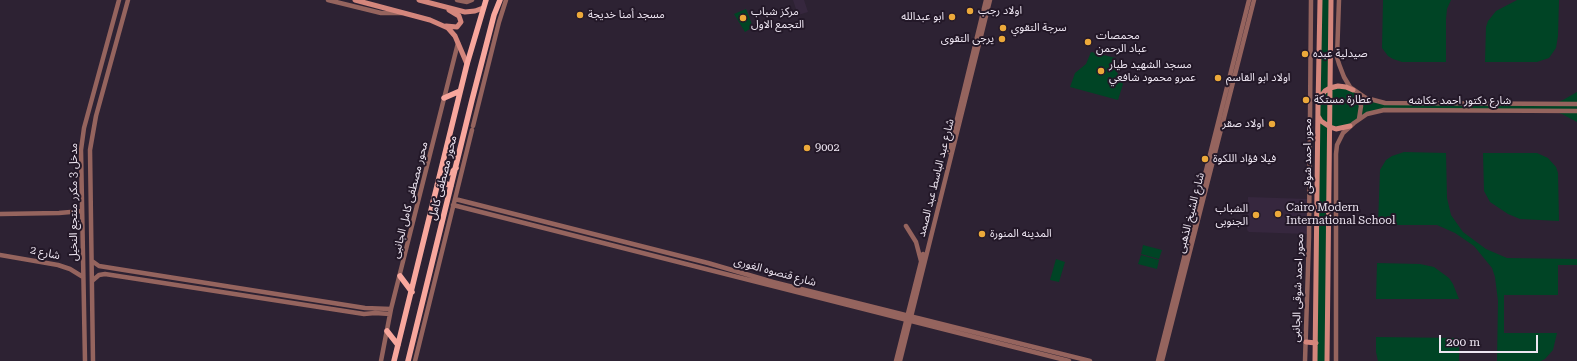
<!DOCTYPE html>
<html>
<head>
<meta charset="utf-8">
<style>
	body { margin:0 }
	#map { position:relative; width:1577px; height:361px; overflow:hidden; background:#2d2233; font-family:"Roboto Serif",serif }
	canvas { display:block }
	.scale { position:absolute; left:1439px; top:335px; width:99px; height:18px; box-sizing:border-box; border:2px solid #eee6f2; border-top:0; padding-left:5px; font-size:12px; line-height:14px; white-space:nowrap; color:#eee6f2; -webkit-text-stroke:3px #231828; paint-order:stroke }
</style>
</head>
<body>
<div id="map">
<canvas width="1577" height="361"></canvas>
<div class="scale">200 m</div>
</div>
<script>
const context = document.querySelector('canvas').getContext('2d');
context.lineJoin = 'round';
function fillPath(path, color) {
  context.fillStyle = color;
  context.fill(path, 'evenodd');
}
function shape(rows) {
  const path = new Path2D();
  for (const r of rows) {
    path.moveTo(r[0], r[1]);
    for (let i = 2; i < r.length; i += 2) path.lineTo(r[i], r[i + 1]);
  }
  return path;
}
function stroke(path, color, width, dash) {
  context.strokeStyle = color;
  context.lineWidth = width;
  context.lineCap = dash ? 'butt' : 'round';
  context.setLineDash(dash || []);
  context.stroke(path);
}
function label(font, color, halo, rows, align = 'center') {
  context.font = font + ' "Roboto Serif","Noto Sans Arabic",serif';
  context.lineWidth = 4;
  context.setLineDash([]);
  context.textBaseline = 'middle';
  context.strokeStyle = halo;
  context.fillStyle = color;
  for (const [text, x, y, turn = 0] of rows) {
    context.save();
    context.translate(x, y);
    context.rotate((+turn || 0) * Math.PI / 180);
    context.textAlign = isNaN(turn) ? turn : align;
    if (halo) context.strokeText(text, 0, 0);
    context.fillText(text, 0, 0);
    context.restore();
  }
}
fillPath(shape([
	[793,0,804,0,808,12,798,15],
	[1248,197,1308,199,1307,234,1249,232,1247,230]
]), '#36273e');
fillPath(shape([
	[1320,0,1331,0,1330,88,1346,87,1375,101,1553,104,1563,100,1577,92,1577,122,1562,114,1553,111,1375,111,1350,126,1330,127,1327,361,1315,361],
	[1383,0,1451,0,1447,9,1446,19,1446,62,1402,62,1393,59,1388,56,1382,48],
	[1517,0,1559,0,1558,36,1556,48,1549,58,1537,62,1485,62,1486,27,1488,21,1496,11],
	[746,9,753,27,745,32,734,14],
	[1091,52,1116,58,1117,72,1123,84,1118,100,1070,87,1075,73,1086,64],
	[1404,152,1446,153,1447,198,1451,215,1463,232,1486,249,1507,258,1577,259,1577,265,1558,265,1558,295,1504,295,1504,333,1557,333,1553,350,1545,359,1541,361,1497,361,1498,301,1495,277,1492,268,1474,246,1455,233,1437,225,1378,225,1380,170,1386,160,1392,156],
	[1483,153,1537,153,1548,158,1556,167,1558,173,1559,221,1520,219,1508,214,1490,202,1484,191],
	[1143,245,1162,250,1159,259,1141,254],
	[1141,255,1159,260,1157,269,1138,264],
	[1056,259,1065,262,1059,282,1050,280],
	[1377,263,1420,264,1434,267,1449,278,1453,284,1459,299,1376,299],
	[1376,337,1459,338,1459,361,1378,361,1376,352]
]), '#004425');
stroke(shape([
	[328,0,381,13,402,13],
	[457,0,467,2,472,0],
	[1339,0,1337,57,1339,64,1344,77,1350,87,1366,98,1385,103,1577,104],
	[1358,94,1361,106,1359,119],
	[473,126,499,22,506,0],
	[949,152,986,0],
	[455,199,708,263,773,282,1090,361],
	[453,205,1069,361],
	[0,214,59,213,82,211],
	[906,226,916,242,921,261],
	[0,255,58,265,70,269,83,277],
	[92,261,99,266,124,270,365,308,391,309],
	[92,281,99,275,105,274,364,314,375,313,390,314],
	[85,361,81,150,84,128,119,0],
	[93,361,90,150,96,116,128,0],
	[381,361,391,309,458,43],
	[415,361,472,130],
	[896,361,923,254],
	[900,361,990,0],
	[1158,361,1249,0],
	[1162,361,1254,0],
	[1305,361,1309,237,1311,0],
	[1336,361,1336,154,1337,145,1343,133,1354,123,1367,114,1384,110,1577,111]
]), '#95645e', 4.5);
stroke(shape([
	[355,0,430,20,448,28,455,36,467,64],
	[419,0,465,12,475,11,483,8],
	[446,26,457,27,461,22,459,16,449,10],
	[1318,100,1325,91,1330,88,1338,86,1346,87,1353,90],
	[1318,116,1321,121,1330,127,1336,129,1350,126],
	[1306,342,1316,343],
	[1315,361,1318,106,1320,0],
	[1327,361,1331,0]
]), '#d4867c', 5);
stroke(shape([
	[444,98,460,91],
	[442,169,444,171,449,173,452,172,456,168],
	[438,185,445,183,451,186],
	[400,276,412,292],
	[387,331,398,345],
	[394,361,467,64,486,0],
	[408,361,472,100,494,15,500,0]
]), '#f8a79d', 5.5);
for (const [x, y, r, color] of [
	[970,11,4,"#eca93a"],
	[580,15,4,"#eca93a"],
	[952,17,4,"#eca93a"],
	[743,18,4,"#eca93a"],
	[1003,28,4,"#eca93a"],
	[1002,39,4,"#eca93a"],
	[1088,42,4,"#eca93a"],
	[1305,54,4,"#eca93a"],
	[1101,71,4,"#eca93a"],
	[1218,78,4,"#eca93a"],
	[1306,100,4,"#eca93a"],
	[1272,124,4,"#eca93a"],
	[807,148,4,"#eca93a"],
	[1205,159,4,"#eca93a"],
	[1278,214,4,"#eca93a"],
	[1256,215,4,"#eca93a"],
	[982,234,4,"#eca93a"]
]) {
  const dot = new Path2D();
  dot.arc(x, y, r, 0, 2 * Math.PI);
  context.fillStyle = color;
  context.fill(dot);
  stroke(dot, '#231828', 1.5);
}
label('11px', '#eee6f2', '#231828', [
	["اولاد رجب",978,11],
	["مركز شباب",751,12],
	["التجمع الاول",751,25],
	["مسجد أمنا خديجة",588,15],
	["ابو عبدالله",944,17,"right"],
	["سرجة التقوي",1011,28],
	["محمصات",1096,36],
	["عباد الرحمن",1096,49],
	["يرجى التقوى",994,39,"right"],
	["صيدلية عبده",1313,54],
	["مسجد الشهيد طيار",1109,65],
	["عمرو محمود شافعي",1109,78],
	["اولاد ابو القاسم",1226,78],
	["عطارة مستكة",1314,100],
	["اولاد صقر",1264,124,"right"],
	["9002",815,148],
	["فيلا فؤاد اللكوة",1213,159],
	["Cairo Modern",1286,208],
	["International School",1286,221],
	["الشباب",1248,209,"right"],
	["الجنوبى",1248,222,"right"],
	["المدينه المنورة",990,234]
], 'left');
label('11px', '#eee6f2', '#231828', [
	["شارع دكتور احمد عكاشه",1460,101],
	["محور احمد شوقى",1308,156,-90],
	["محور مصطفى كامل",443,178,-76],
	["شارع عبد الباسط عبد الصمد",936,178,-76],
	["محور مصطفى كامل الجانبى",410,200,-76],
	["مدخل 3 مكرر منتجع النخيل",74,202,-90],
	["شارع الشيخ الذهبى",1191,213,-76],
	["شارع 2",45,253,12],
	["شارع قنصوه الغورى",775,272,15],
	["محور احمد شوقى الجانبى",1298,288,-88]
]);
</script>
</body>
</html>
